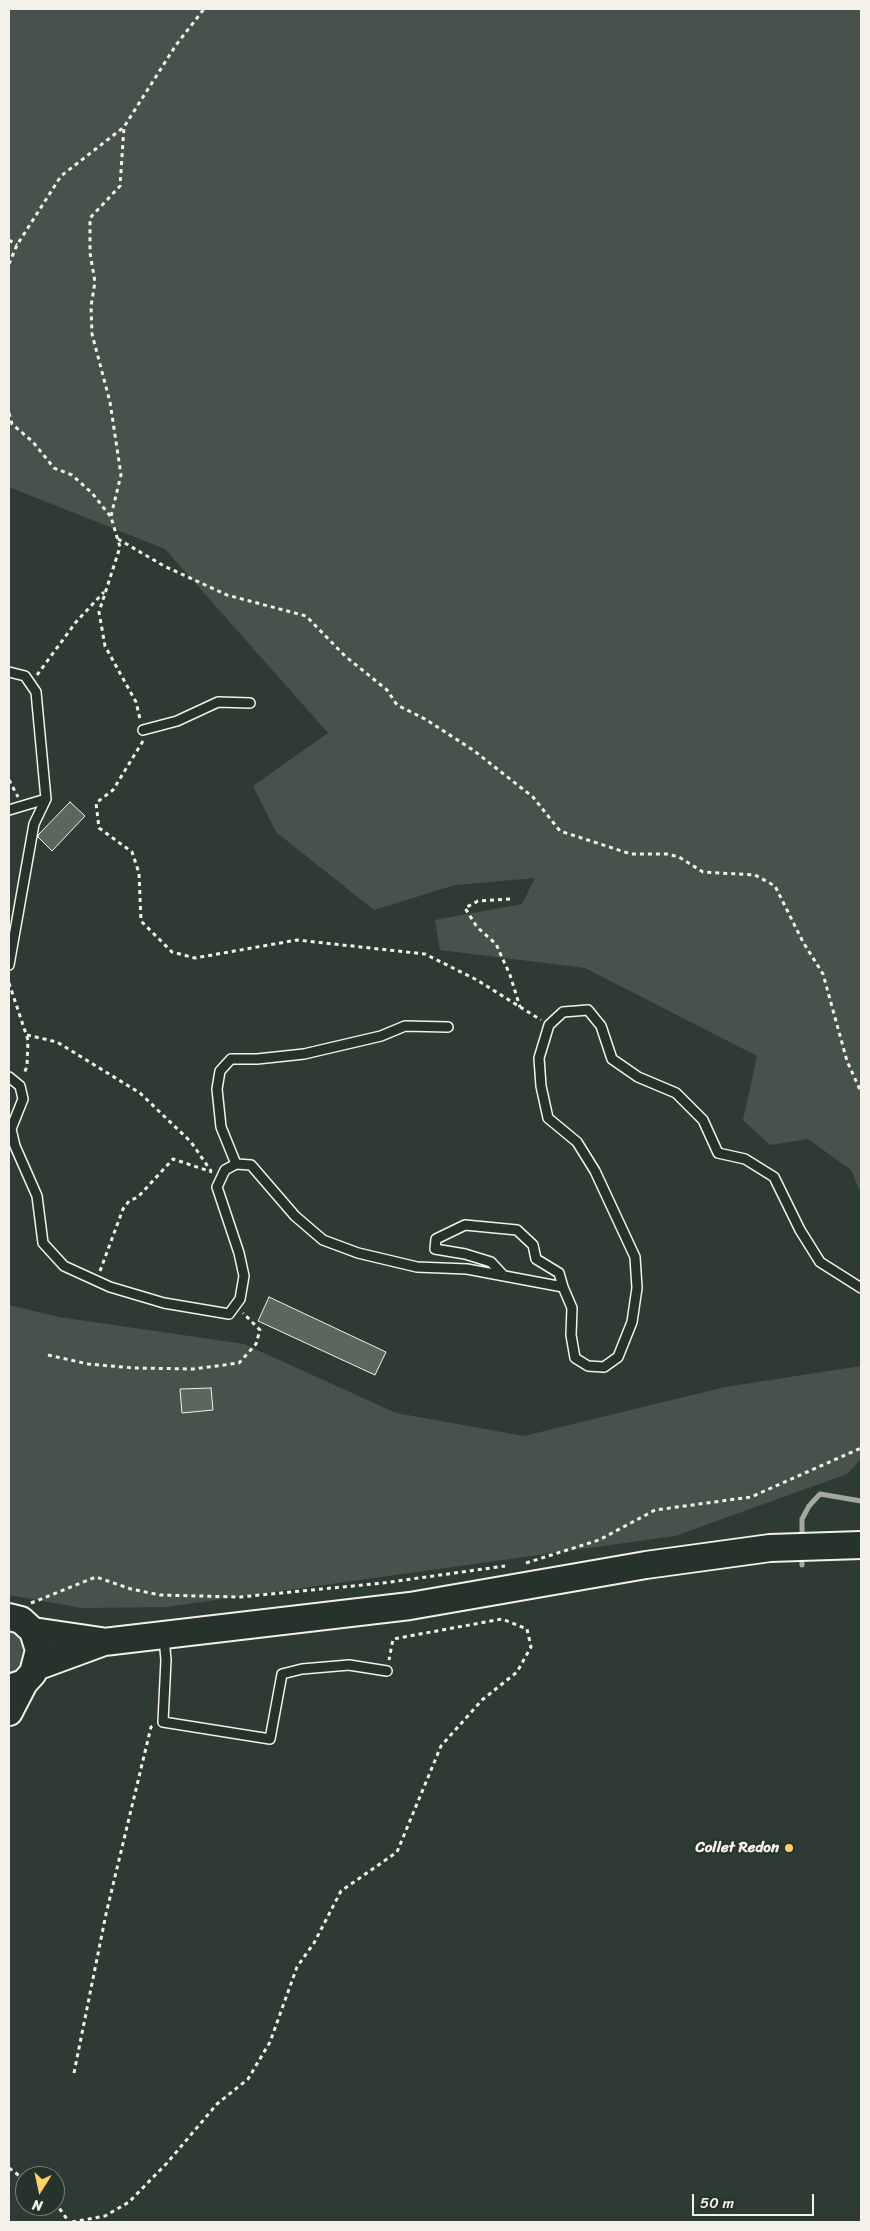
<!DOCTYPE html>
<html>
<head>
<meta charset="utf-8">
<style>
	body { margin:0 }
	#map { position:relative; width:870px; height:2231px; overflow:hidden; background:#2e3b34; font-family:Sriracha,sans-serif }
	canvas { display:block }
	.frame { position:absolute; inset:0; border:10px solid #f4f1e8; pointer-events:none }
	.north { position:absolute; left:15px; top:2166px; width:50px; height:50px; box-sizing:border-box; background:#26332d; border:1px solid #787f78; border-radius:50%; rotate:190deg; font-size:14px; font-weight:700; line-height:20px; text-align:center; color:#f4f1e8 }
	.north::after { content:''; display:block; margin:auto; width:18px; height:22px; background:#ffd166; clip-path:polygon(50% 0,100% 100%,50% 72%,0 100%) }
	.scale { position:absolute; left:692px; top:2194px; width:122px; height:22px; box-sizing:border-box; border:2px solid #f4f1e8; border-top:0; padding-left:6px; font-size:15px; line-height:18px; white-space:nowrap; color:#f4f1e8; -webkit-text-stroke:4px #26332d; paint-order:stroke }
</style>
</head>
<body>
<div id="map">
<canvas width="870" height="2231"></canvas>
<div class="frame"></div>
<div class="north">N</div>
<div class="scale">50 m</div>
</div>
<script>
const context = document.querySelector('canvas').getContext('2d');
context.lineJoin = 'round';
function fillPath(path, color) {
  context.fillStyle = color;
  context.fill(path, 'evenodd');
}
function shape(rows) {
  const path = new Path2D();
  for (const r of rows) {
    path.moveTo(r[0], r[1]);
    for (let i = 2; i < r.length; i += 2) path.lineTo(r[i], r[i + 1]);
  }
  return path;
}
function stroke(path, color, width, dash) {
  context.strokeStyle = color;
  context.lineWidth = width;
  context.lineCap = dash ? 'butt' : 'round';
  context.setLineDash(dash || []);
  context.stroke(path);
}
function label(font, color, halo, rows, align = 'center') {
  context.font = font + ' Sriracha,sans-serif';
  context.lineWidth = 4;
  context.setLineDash([]);
  context.textBaseline = 'middle';
  context.strokeStyle = halo;
  context.fillStyle = color;
  for (const [text, x, y, turn = 0] of rows) {
    context.save();
    context.translate(x, y);
    context.rotate((+turn || 0) * Math.PI / 180);
    context.textAlign = isNaN(turn) ? turn : align;
    if (halo) context.strokeText(text, 0, 0);
    context.fillText(text, 0, 0);
    context.restore();
  }
}
fillPath(shape([
	[9,9,861,9,861,1194,851,1170,808,1139,770,1145,743,1120,757,1056,585,968,440,950,435,920,522,904,535,878,455,885,374,910,276,832,253,786,328,733,165,549,9,487],
	[9,1305,59,1317,244,1344,396,1413,524,1436,725,1387,861,1366,861,1459,847,1474,675,1536,166,1607,82,1608,9,1595],
	[9,1626,25,1637,27,1664,9,1679]
]), '#48524c');
stroke(shape([
	[802,1540,802,1519,809,1506,820,1494,861,1501],
	[802,1565,802,1554]
]), '#a4a8a0', 5);
const building = shape([
	[70,802,85,816,52,851,38,837,39,834,70,802],
	[269,1297,386,1352,375,1375,258,1321,269,1297],
	[211,1388,213,1410,182,1413,180,1389,211,1388]
]);
fillPath(building, '#5c655e');
stroke(building, '#f4f1e8', 1);
const service = shape([
	[9,672,25,676,36,692,46,799,34,824,9,965],
	[143,730,177,721,218,702,250,703],
	[9,810,46,799],
	[9,1077,20,1086,23,1099,11,1129,15,1146,37,1196,43,1243,64,1266,110,1287,164,1303,229,1314,240,1299,244,1276,239,1253,217,1187,225,1170,236,1164,251,1165,295,1216,323,1240,358,1253,417,1267,467,1269,563,1287,572,1308,571,1335,575,1358,588,1366,604,1367,618,1357,632,1322,637,1288,635,1257,595,1171,577,1142,548,1118,541,1086,539,1058,549,1025,563,1012,588,1010,601,1026,612,1059,638,1077,676,1093,703,1120,718,1153,745,1159,774,1177,800,1230,820,1262,861,1288],
	[236,1164,221,1127,217,1089,220,1071,231,1059,257,1059,304,1054,381,1036,405,1026,448,1027],
	[503,1275,491,1262,465,1254,435,1249,436,1239,465,1225,517,1230,533,1245,536,1259,559,1273,563,1287],
	[164,1638,166,1660,163,1722,270,1739,282,1674,302,1669,349,1665,387,1671]
]);
const secondary = shape([
	[9,1617,21,1620,33,1631,39,1650,33,1673,24,1683,9,1688],
	[33,1631,101,1641],
	[36,1667,104,1642,410,1606,646,1565,770,1548,861,1545],
	[9,1712,24,1683]
]);
stroke(service, '#f4f1e8', 12);
stroke(secondary, '#f4f1e8', 30);
stroke(shape([
	[9,240,17,245],
	[9,264,17,245,61,176,124,127,176,45,204,9],
	[9,413,12,424,33,442,54,468,72,475,92,493,111,517,120,547,99,612,105,646,136,702,140,719],
	[111,516,121,475,110,402,92,334,91,306,95,282,90,253,90,218,120,186,124,127],
	[118,539,164,566,227,595,306,616,345,656,387,690,397,705,425,719,473,750,533,797,560,831,631,854,667,854,679,857,703,872,755,875,775,886,803,942,823,974,847,1061,861,1092],
	[37,675,76,622,104,592],
	[143,741,113,790,96,803,99,828,132,852,139,873,141,921,172,952,195,958,297,940,425,954,477,980,541,1020],
	[9,780,18,797],
	[510,899,478,901,465,908,477,927,496,944,510,975,520,1007],
	[9,983,28,1040,27,1066,24,1074],
	[27,1035,57,1042,140,1093,191,1142,211,1171],
	[100,1271,123,1209,129,1201,138,1197,173,1159,212,1172],
	[48,1355,88,1364,134,1368,193,1369,239,1363,256,1344,260,1330,243,1313],
	[526,1563,599,1540,655,1510,751,1497,861,1448],
	[31,1603,96,1577,131,1589,160,1595,240,1597,383,1583,505,1566],
	[74,2073,106,1914,151,1727,153,1726],
	[9,2168,25,2180],
	[55,2202,69,2222],
	[72,2222,105,2216,129,2202,167,2163,217,2104,248,2079,270,2042,297,1967,314,1943,341,1891,397,1852,441,1746,482,1700,517,1672,531,1647,527,1629,502,1619,393,1639,389,1660]
]), '#f4f1e8', 3, [4, 4]);
stroke(service, '#26332d', 9);
stroke(secondary, '#26332d', 26);
for (const [x, y, r, color] of [
	[789,1848,5,"#ffd166"]
]) {
  const dot = new Path2D();
  dot.arc(x, y, r, 0, 2 * Math.PI);
  context.fillStyle = color;
  context.fill(dot);
  stroke(dot, '#26332d', 2);
}
label('bold 15px', '#f4f1e8', '#26332d', [
	["Collet Redon",779,1848]
], 'right');
</script>
</body>
</html>
